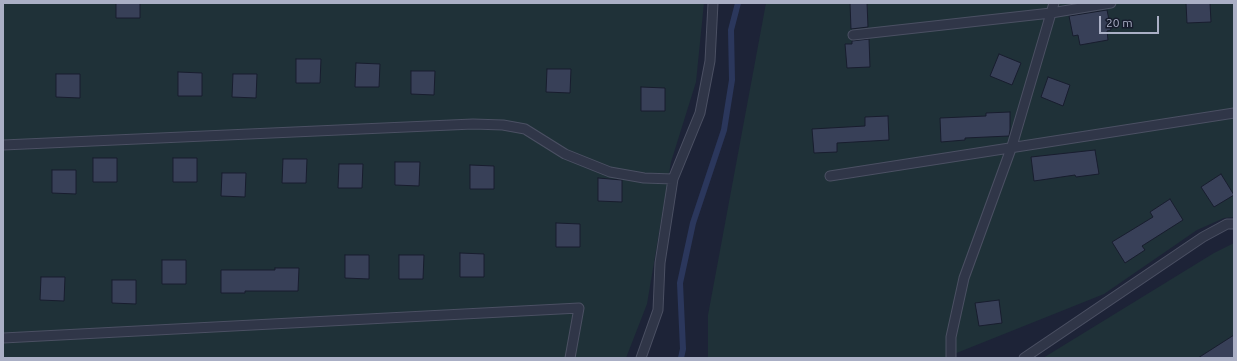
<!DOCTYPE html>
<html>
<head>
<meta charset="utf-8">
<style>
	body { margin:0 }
	#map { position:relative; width:1237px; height:361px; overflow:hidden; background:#1d2337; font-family:Ubuntu,sans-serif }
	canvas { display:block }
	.frame { position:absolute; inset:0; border:4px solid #aaafc5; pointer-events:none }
	.scale { position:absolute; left:1099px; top:16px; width:60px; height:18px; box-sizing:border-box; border:2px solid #aaafc5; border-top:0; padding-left:5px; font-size:12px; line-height:14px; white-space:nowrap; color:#aaafc5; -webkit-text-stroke:3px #161b2c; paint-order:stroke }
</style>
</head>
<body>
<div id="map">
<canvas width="1237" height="361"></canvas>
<div class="frame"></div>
<div class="scale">20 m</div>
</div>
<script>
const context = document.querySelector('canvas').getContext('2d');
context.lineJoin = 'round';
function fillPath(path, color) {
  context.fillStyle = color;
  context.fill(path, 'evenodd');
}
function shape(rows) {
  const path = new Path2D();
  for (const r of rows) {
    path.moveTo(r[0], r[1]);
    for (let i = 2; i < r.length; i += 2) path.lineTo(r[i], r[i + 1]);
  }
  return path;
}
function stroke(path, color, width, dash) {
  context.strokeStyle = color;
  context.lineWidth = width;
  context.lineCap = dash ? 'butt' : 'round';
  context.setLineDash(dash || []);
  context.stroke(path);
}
fillPath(shape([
	[3,3,704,3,696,82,671,162,647,304,626,358,3,358],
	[766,3,1234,3,1234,217,1224,218,1197,230,1104,294,944,358,708,358,708,315],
	[1234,243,1234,358,1043,358,1214,253]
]), '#1f3138');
stroke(shape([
	[681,358,683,349,680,283,693,223,724,130,732,80,731,30,738,3]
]), '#2b375c', 6);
const building = shape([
	[116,3,140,3,140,18,116,18,116,3],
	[850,3,867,3,868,27,851,29,850,3],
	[1186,3,1210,3,1211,22,1187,23,1186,3],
	[1107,10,1111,30,1107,31,1108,40,1080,45,1078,35,1073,36,1069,16,1107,10],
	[869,39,870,67,847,68,845,44,852,44,852,41,869,39],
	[999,54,1021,63,1012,85,990,76,999,54],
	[296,59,321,59,320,83,296,83,296,59],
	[356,63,380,64,379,87,355,87,356,63],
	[547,69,571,69,570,93,546,92,547,69],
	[411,71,435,71,434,95,411,94,411,71],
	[178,72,202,73,202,96,178,96,178,72],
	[56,74,80,74,80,98,56,97,56,74],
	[233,74,257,74,256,98,232,97,233,74],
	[1048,77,1070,85,1063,106,1041,97,1048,77],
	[641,87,665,88,665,111,641,111,641,87],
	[1010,112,1010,130,1009,136,965,138,965,140,941,142,940,118,986,116,986,113,1010,112],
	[888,116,889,140,837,143,837,152,814,153,812,129,865,126,865,117,888,116],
	[1095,150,1099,174,1076,177,1075,175,1034,181,1031,157,1095,150],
	[93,158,117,158,117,182,93,182,93,158],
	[173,158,197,158,197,182,173,182,173,158],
	[283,159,307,159,306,183,282,183,283,159],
	[395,162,420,162,419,186,395,185,395,162],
	[339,164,363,164,362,188,338,188,339,164],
	[470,165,494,166,494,189,470,189,470,165],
	[52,170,76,170,76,194,52,193,52,170],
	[222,173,246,173,245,197,221,196,222,173],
	[1221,174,1234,195,1214,207,1201,187,1221,174],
	[598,178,622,180,622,202,598,201,598,178],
	[1170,199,1183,220,1142,246,1145,250,1125,263,1112,242,1153,217,1150,212,1170,199],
	[556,223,580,224,580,247,556,247,556,223],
	[460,253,484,254,484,277,460,277,460,253],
	[345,255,369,255,369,279,345,278,345,255],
	[399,255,424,255,423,279,399,279,399,255],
	[162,260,186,260,186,284,162,284,162,260],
	[275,268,299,268,298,291,245,291,245,293,221,293,221,270,275,270,275,268],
	[41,277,65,277,64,301,40,300,41,277],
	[112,280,136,280,136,304,112,303,112,280],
	[999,300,1002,323,979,326,975,303,999,300],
	[1234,335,1234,358,1198,358,1234,335]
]);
fillPath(building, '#384058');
stroke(building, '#181d2e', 1);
const service = shape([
	[853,35,1051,13,1111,3],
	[3,145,473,124,503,125,525,129,565,154,610,172,644,178,673,179],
	[830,176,1234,113],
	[3,338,579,308,570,358],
	[641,358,658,310,660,263,673,179,700,113,710,61,713,3],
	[951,358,951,337,964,278,1012,146,1054,3],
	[1024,358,1203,237,1227,224,1234,224]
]);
stroke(service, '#4b5063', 11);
stroke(service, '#303648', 9);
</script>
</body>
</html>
